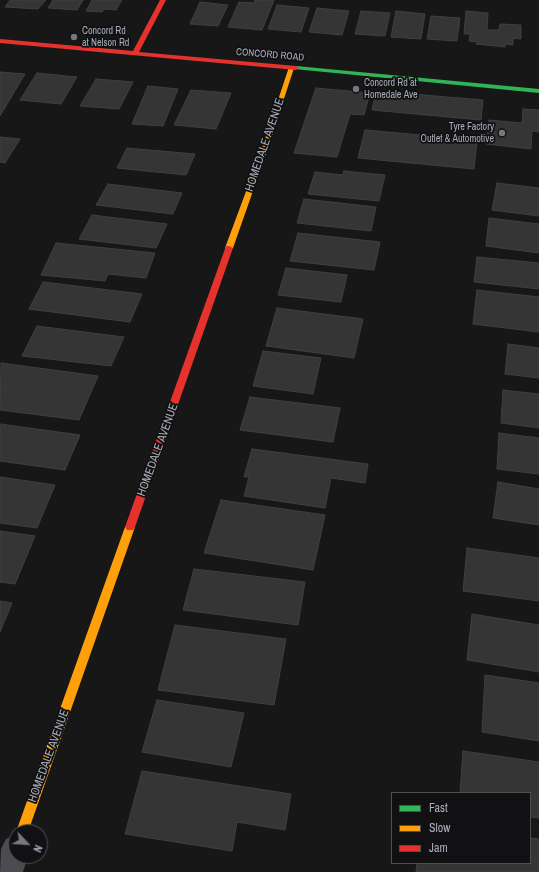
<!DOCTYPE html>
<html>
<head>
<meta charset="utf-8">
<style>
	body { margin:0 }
	#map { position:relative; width:539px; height:872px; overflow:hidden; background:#171717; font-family:"Archivo Narrow",sans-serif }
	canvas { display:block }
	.legend { position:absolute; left:391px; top:792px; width:140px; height:72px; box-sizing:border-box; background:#111113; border:1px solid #4d4f55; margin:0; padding:5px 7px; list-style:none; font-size:12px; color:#a8adb8 }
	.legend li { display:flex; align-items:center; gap:8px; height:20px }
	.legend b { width:20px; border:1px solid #4d4f55 }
	.north { position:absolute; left:8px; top:824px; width:40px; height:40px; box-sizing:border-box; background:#111113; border:1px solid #4d4f55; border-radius:50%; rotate:115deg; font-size:11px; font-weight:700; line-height:16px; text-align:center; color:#a8adb8 }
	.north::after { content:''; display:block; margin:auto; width:14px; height:18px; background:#757880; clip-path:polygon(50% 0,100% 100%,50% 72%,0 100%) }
</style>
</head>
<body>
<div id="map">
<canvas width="539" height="872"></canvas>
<ul class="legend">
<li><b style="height:5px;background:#30b455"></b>Fast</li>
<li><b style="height:5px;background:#ff9f0a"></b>Slow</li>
<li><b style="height:5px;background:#e5322d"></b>Jam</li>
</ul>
<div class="north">N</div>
</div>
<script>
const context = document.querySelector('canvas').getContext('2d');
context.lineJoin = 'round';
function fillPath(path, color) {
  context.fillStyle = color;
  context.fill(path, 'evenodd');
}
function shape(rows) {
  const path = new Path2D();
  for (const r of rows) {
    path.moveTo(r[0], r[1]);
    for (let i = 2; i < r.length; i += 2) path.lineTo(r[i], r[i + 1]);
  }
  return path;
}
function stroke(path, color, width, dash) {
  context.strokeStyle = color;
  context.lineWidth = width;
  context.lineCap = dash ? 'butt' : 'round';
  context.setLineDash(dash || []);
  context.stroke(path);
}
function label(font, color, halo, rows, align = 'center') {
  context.font = font + ' "Archivo Narrow",sans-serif';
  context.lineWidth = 3.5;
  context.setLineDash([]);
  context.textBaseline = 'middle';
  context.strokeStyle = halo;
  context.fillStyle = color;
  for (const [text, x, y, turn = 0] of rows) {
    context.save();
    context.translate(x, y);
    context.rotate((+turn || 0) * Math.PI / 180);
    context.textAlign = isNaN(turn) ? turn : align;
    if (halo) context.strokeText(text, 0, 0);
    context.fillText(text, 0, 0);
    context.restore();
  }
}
const building = shape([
	[10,0,46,0,38,9,5,7,10,0],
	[53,0,83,0,77,10,48,8,53,0],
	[92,0,122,0,116,10,104,9,102,12,86,11,92,0],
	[255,0,274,0,262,30,228,27,239,2,254,3,255,0],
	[200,2,228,5,218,26,190,24,200,2],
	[277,5,309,8,301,32,268,29,277,5],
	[317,8,349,11,342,35,309,32,317,8],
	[361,11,390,13,385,36,355,34,361,11],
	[396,11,425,14,421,39,391,37,396,11],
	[466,11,488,13,487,30,499,30,500,24,521,25,521,39,513,38,513,45,505,44,505,47,476,44,477,42,469,41,470,34,464,34,466,11],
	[431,16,460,18,457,41,427,39,431,16],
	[0,72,25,74,0,116,0,72],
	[37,73,77,77,61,104,20,100,37,73],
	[96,79,133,82,119,109,80,106,96,79],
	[148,86,178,89,163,126,132,124,148,86],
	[316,88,370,93,364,115,350,114,337,157,294,153,316,88],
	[191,90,231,93,216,129,174,125,191,90],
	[376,91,483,100,481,120,372,110,376,91],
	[523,109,539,110,539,132,532,131,531,149,486,144,489,120,522,123,523,109],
	[365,130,477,140,474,169,358,158,365,130],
	[0,137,20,139,5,163,0,162,0,137],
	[127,148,195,154,186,175,117,168,127,148],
	[344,171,385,175,379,201,308,194,315,172,343,175,344,171],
	[497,183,539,188,539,216,492,210,497,183],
	[108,184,182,193,173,214,96,205,108,184],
	[304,199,376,207,371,231,297,223,304,199],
	[92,215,167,224,156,248,79,239,92,215],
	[489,218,539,224,539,253,486,246,489,218],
	[298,233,380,242,374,270,290,261,298,233],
	[56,243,155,253,146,278,108,274,105,281,41,275,56,243],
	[477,257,539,263,539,289,474,282,477,257],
	[286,268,347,275,341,302,278,295,286,268],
	[43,282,142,294,130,322,29,309,43,282],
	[477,290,539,297,539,332,473,324,477,290],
	[277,308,363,319,354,358,266,346,277,308],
	[37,326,124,337,111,366,22,356,37,326],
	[508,344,539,348,539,378,505,374,508,344],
	[263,351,321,358,313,394,253,386,263,351],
	[1,363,98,376,79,420,0,410,1,363],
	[503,390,539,394,539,428,501,423,503,390],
	[250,397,340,408,333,442,240,430,250,397],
	[0,424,80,435,65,470,0,461,0,424],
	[499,433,539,438,539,474,497,469,499,433],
	[252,449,368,464,365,483,331,478,325,508,244,496,249,477,244,477,252,449],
	[0,477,55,485,37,528,0,523,0,477],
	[498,482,539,489,539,525,493,518,498,482],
	[221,500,325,515,313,570,204,553,221,500],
	[0,531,35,536,15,584,0,582,0,531],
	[467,548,539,558,539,601,463,591,467,548],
	[194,569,305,582,298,625,183,610,194,569],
	[0,601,12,603,0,632,0,601],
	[472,614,539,625,539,672,467,660,472,614],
	[175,625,286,639,274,705,158,690,175,625],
	[485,675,539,683,539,741,482,732,485,675],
	[157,700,244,713,231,767,142,752,157,700],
	[463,751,539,762,539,818,530,817,530,793,460,793,463,751],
	[142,771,291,794,285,830,237,822,232,851,125,834,142,771],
	[530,838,539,839,539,872,416,872,417,863,530,863,530,838]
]);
fillPath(building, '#353536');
stroke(building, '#3f4043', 1);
fillPath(shape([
	[16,835,16,856,28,856,23,872,0,872,1,849,6,839,16,835]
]), '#4b4c50');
fillPath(shape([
	[296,66,539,89,539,93,294,69,294,67,296,66]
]), '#30b455');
fillPath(shape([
	[289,67,294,68,267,151,233,248,229,250,226,250,225,248,261,151,289,67],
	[130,523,133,524,135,527,28,832,16,832,125,527,127,524,130,523]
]), '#ff9f0a');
fillPath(shape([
	[160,0,166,0,139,52,296,66,299,68,296,70,0,43,0,39,133,51,160,0],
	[226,246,229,246,233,248,135,527,133,530,127,530,125,527,226,246]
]), '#e5322d');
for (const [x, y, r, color] of [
	[74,37,4,"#757880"],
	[356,89,4,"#757880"],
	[502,133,4,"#757880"]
]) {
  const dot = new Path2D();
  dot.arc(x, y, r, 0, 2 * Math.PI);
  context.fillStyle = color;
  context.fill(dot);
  stroke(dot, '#111113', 1.5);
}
label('10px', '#a8adb8', '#111113', [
	["Concord Rd",82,31],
	["at Nelson Rd",82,43],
	["Concord Rd at",364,83],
	["Homedale Ave",364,95],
	["Tyre Factory",494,127,"right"],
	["Outlet & Automotive",494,139,"right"]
], 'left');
label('10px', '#a8adb8', '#111113', [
	["CONCORD ROAD",270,55,5]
]);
label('12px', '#a8adb8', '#111113', [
	["HOMEDALE AVENUE",265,145,-71],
	["HOMEDALE AVENUE",158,450,-70],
	["HOMEDALE AVENUE",49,756,-70]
]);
</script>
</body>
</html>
